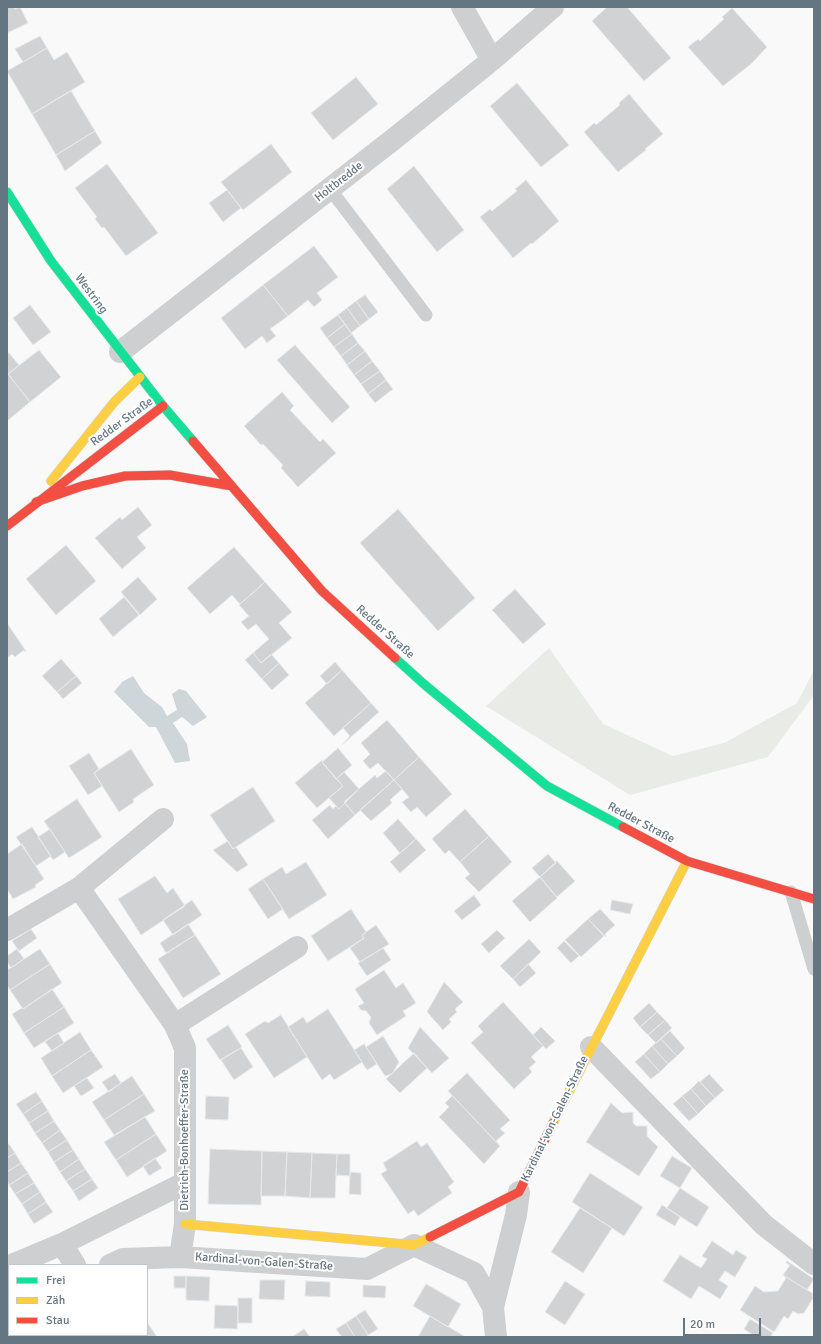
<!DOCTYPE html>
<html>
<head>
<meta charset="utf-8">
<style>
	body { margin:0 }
	#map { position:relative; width:821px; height:1344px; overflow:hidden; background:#f9f9f9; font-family:Signika,sans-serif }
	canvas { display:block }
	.frame { position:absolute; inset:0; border:8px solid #657683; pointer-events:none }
	.legend { position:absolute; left:8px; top:1264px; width:140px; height:72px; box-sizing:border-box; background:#fff; border:1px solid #c1c8cd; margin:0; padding:5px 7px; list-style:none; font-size:12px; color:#657683 }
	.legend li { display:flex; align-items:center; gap:8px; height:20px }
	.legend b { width:20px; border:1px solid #c1c8cd }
	.scale { position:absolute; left:683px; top:1318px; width:78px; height:18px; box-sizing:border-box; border:2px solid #657683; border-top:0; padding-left:5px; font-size:12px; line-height:14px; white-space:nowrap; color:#657683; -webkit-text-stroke:3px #fff; paint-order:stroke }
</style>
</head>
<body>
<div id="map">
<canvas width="821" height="1344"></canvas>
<div class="frame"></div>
<ul class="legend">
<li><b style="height:5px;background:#16e098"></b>Frei</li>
<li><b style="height:5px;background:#ffcf43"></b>Zäh</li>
<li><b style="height:5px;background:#f24e42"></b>Stau</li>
</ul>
<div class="scale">20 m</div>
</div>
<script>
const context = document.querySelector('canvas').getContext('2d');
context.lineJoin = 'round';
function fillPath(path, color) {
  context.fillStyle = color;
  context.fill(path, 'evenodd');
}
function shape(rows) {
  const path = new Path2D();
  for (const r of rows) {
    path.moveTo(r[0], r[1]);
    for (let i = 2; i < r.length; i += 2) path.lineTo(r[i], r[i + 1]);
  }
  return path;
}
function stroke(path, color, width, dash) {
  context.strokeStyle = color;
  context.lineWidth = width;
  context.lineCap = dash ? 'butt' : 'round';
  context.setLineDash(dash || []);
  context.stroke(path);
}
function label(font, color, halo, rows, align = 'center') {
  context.font = font + ' Signika,sans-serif';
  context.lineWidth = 4;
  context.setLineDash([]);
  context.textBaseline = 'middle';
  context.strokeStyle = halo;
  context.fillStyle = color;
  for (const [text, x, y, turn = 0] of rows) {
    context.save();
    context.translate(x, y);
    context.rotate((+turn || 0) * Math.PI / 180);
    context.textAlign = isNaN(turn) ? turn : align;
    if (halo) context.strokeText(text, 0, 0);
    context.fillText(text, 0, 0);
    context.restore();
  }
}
fillPath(shape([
	[549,648,603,724,673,756,724,743,797,703,814,670,814,695,768,757,630,795,486,706]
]), '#e8ebe6');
fillPath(shape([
	[133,676,144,693,162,707,167,716,177,710,172,694,179,689,186,691,207,717,193,726,182,717,173,723,187,744,190,761,175,763,156,727,149,727,114,692,122,682]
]), '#ced6d9');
const building = shape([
	[7,7,14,7,15,9,20,7,28,23,7,33,7,7],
	[607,7,627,7,671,58,644,81,592,21,607,7],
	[732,8,767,47,751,64,723,86,688,47,698,39,700,41,724,19,722,17,732,8],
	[40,36,47,48,23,62,15,49,40,36],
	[47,48,54,60,67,52,85,82,32,114,7,71,47,48],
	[356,77,378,104,333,140,311,113,356,77],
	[517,83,569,145,541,167,490,106,517,83],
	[71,91,95,131,56,155,32,114,71,91],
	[629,94,663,134,645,149,646,150,618,172,584,132,594,123,596,125,620,105,619,103,629,94],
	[95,131,102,143,65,171,56,155,95,131],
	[271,144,292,172,243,210,221,182,271,144],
	[107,164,158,233,126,256,104,227,102,228,95,219,97,217,75,188,107,164],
	[414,166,464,230,437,252,387,189,414,166],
	[526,180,559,221,532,244,531,243,513,258,480,217,490,209,492,211,517,191,515,189,526,180],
	[227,190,241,208,223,222,209,203,227,190],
	[314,246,338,277,317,293,322,300,314,307,308,300,288,316,263,285,314,246],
	[263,285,288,316,270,329,276,336,267,343,262,336,245,349,221,318,263,285],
	[365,295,378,312,369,319,356,301,365,295],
	[356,301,369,319,360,326,347,308,356,301],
	[30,305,51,332,33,345,13,318,30,305],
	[347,308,360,326,351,333,338,315,347,308],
	[338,315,345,324,327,338,320,328,338,315],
	[345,324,352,334,334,347,327,338,345,324],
	[352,334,358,343,341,356,334,347,352,334],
	[358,343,365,351,347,365,341,356,358,343],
	[295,345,350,407,332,423,277,360,295,345],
	[39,350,61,377,30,402,8,374,39,350],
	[365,351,372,361,354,375,347,365,365,351],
	[9,353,19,365,8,374,7,354,9,353],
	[372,361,380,371,361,384,354,375,372,361],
	[380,371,386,380,368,394,361,384,380,371],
	[8,374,30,402,7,421,7,375,8,374],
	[386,380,393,389,375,403,368,394,386,380],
	[282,392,294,406,290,410,320,442,323,439,336,453,298,487,281,468,283,465,263,444,261,445,244,426,282,392],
	[138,507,152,525,137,537,146,548,122,569,95,538,120,517,122,520,138,507],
	[398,509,475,598,438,631,360,543,398,509],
	[66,545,96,581,56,615,26,579,66,545],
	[234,547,265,582,240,604,232,595,210,614,187,588,234,547],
	[138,577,157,599,140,615,121,592,138,577],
	[265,582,292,612,279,623,292,638,261,663,254,654,254,652,269,639,256,624,248,630,241,622,249,616,239,605,265,582],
	[515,589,546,624,523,644,492,610,515,589],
	[124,597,139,615,113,637,99,619,124,597],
	[7,623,26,651,25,652,24,650,15,657,12,654,7,658,7,623],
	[254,652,254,654,261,663,271,654,279,663,262,679,245,660,254,652],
	[61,659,76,676,57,692,42,676,61,659],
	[335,662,342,670,327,684,320,676,335,662],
	[279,663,289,675,272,690,262,679,279,663],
	[342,670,371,703,334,736,305,703,342,670],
	[76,676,82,683,63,699,57,692,76,676],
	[371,703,379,712,342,745,350,736,343,728,371,703],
	[387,720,419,757,394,780,378,763,370,769,363,761,370,754,361,743,387,720],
	[338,748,352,765,336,779,322,762,338,748],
	[131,749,154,785,133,799,134,802,119,812,94,773,131,749],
	[89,753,99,769,94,773,102,786,88,795,69,766,89,753],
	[419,757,452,794,426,817,417,807,411,812,402,802,409,797,394,780,419,757],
	[322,760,322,762,343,786,317,808,295,783,322,760],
	[386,771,394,780,355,815,344,802,375,775,377,778,386,771],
	[344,772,359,789,339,809,329,798,343,786,336,779,344,772],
	[394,780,402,789,390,800,392,803,371,821,360,810,394,780],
	[253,787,275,821,233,849,210,815,253,787],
	[77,799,102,837,69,858,44,821,77,799],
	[345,803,355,815,328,839,312,820,330,805,333,809,336,806,339,809,345,803],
	[465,809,489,836,460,862,449,850,445,854,432,839,465,809],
	[398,819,416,839,400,853,383,833,398,819],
	[32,827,51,856,36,866,16,837,32,827],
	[50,829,65,852,53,860,38,837,50,829],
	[489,836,512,862,479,892,465,878,470,874,460,862,489,836],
	[416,839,426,850,400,873,390,862,416,839],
	[228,841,233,849,236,847,248,865,237,872,213,850,228,841],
	[22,844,44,879,35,885,36,887,13,899,7,889,7,854,22,844],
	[548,854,556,863,540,877,532,868,548,854],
	[557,861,575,881,557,897,540,877,557,861],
	[306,862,327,895,289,919,263,879,282,867,286,874,306,862],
	[155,876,167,893,173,888,185,906,141,935,118,899,155,876],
	[540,877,557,898,530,922,512,901,540,877],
	[263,879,283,909,268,919,248,889,263,879],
	[474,895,481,905,462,920,454,911,474,895],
	[192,900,202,915,173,935,163,920,192,900],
	[612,900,633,904,630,914,610,910,612,900],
	[351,909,366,932,362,935,364,938,328,961,311,936,351,909],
	[600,909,615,925,605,934,606,937,588,919,600,909],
	[588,919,604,936,581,957,565,940,588,919],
	[188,924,195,935,166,953,160,943,188,924],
	[376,925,389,944,360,962,350,948,364,938,362,935,376,925],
	[31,929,37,938,19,951,12,941,31,929],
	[497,930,505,938,489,953,481,944,497,930],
	[195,935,221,974,183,998,158,959,195,935],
	[529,939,541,952,513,979,500,966,529,939],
	[564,941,579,956,571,963,557,948,564,941],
	[383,948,391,960,367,976,358,963,383,948],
	[17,949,24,959,11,968,7,961,7,956,17,949],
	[40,949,50,964,10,990,7,985,7,970,40,949],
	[50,964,62,983,23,1009,10,990,50,964],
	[528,964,536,973,520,987,513,979,528,964],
	[384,970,396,988,403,983,416,1003,403,1011,406,1016,377,1035,369,1023,371,1017,366,1011,361,1010,358,1006,364,1003,355,989,384,970],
	[444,982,463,1002,455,1009,457,1012,449,1019,451,1022,443,1030,427,1012,444,982],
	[52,989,64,1007,24,1033,12,1014,22,1008,23,1009,52,989],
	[503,1002,543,1046,531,1057,536,1062,529,1068,532,1072,514,1089,471,1043,483,1032,478,1026,503,1002],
	[649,1003,657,1012,640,1027,633,1018,649,1003],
	[64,1007,74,1023,34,1048,24,1033,64,1007],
	[328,1009,362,1062,334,1080,330,1074,322,1080,288,1027,303,1017,307,1023,328,1009],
	[657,1012,665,1020,648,1035,640,1027,657,1012],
	[281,1015,307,1057,274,1078,245,1034,265,1021,268,1023,281,1015],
	[665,1020,672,1028,656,1043,648,1035,665,1020],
	[228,1025,242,1047,220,1060,206,1039,228,1025],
	[420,1027,449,1058,432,1073,408,1048,420,1027],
	[541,1027,555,1041,546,1049,533,1035,541,1027],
	[670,1031,685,1048,677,1056,661,1039,670,1031],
	[80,1032,91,1050,52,1076,41,1058,80,1032],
	[58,1033,64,1043,52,1051,45,1042,58,1033],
	[383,1036,399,1062,392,1074,385,1076,366,1047,383,1036],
	[661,1039,677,1056,668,1064,652,1046,661,1039],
	[364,1044,377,1064,367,1070,354,1050,364,1044],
	[652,1046,668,1064,660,1072,644,1054,652,1046],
	[241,1048,253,1067,234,1080,221,1060,241,1048],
	[91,1050,103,1067,63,1093,52,1076,91,1050],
	[414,1053,427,1068,400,1093,386,1079,414,1053],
	[644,1054,660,1072,651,1079,635,1062,644,1054],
	[467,1073,510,1120,500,1129,505,1133,496,1141,500,1146,448,1091,467,1073],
	[115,1074,121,1083,109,1092,102,1082,115,1074],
	[709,1074,724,1090,715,1098,700,1082,709,1074],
	[132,1076,144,1094,104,1120,92,1102,132,1076],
	[87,1078,94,1088,81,1096,74,1086,87,1078],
	[699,1081,715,1098,706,1106,691,1089,699,1081],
	[691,1089,706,1106,698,1114,682,1096,691,1089],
	[448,1091,500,1146,484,1164,439,1117,449,1107,445,1103,452,1096,448,1091],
	[36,1092,42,1101,23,1114,16,1104,36,1092],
	[144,1094,155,1111,114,1135,104,1120,144,1094],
	[206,1096,229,1097,228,1120,205,1119,206,1096],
	[682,1096,698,1114,689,1121,673,1104,682,1096],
	[42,1101,48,1111,29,1123,23,1114,42,1101],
	[611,1103,622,1113,633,1112,633,1123,636,1126,647,1126,647,1136,658,1147,639,1176,586,1142,611,1103],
	[48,1111,54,1121,35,1133,29,1123,48,1111],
	[145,1117,156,1134,116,1160,104,1142,145,1117],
	[54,1121,60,1130,42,1143,35,1133,54,1121],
	[60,1130,67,1140,48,1152,42,1143,60,1130],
	[156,1134,167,1151,127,1177,116,1160,156,1134],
	[67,1140,73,1150,54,1162,48,1152,67,1140],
	[417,1141,421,1147,427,1143,454,1182,448,1187,452,1193,418,1216,414,1210,408,1214,381,1174,387,1170,383,1163,417,1141],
	[9,1144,15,1153,7,1158,7,1145,9,1144],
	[210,1149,262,1151,261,1205,208,1204,210,1149],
	[73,1150,79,1159,60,1172,54,1162,73,1150],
	[262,1151,287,1152,285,1196,261,1196,262,1151],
	[287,1152,312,1153,310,1198,285,1196,287,1152],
	[15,1153,21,1163,7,1172,7,1158,15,1153],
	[312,1153,337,1154,335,1198,310,1198,312,1153],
	[337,1154,350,1154,350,1176,336,1175,337,1154],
	[672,1156,692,1168,680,1188,660,1176,672,1156],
	[155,1158,162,1168,149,1176,143,1166,155,1158],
	[79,1159,85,1169,66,1181,60,1172,79,1159],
	[21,1163,28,1173,9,1185,7,1181,7,1172,21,1163],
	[85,1169,92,1179,73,1191,66,1181,85,1169],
	[350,1172,361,1173,361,1195,349,1194,350,1172],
	[28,1173,34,1183,15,1194,9,1185,28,1173],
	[590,1173,643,1207,624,1236,572,1202,590,1173],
	[92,1179,98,1188,79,1201,73,1191,92,1179],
	[34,1183,40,1192,22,1204,15,1194,34,1183],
	[680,1188,709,1207,697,1227,667,1208,680,1188],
	[40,1192,46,1202,28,1214,22,1204,40,1192],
	[46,1202,53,1212,34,1224,28,1214,46,1202],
	[662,1205,680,1217,675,1226,656,1215,662,1205],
	[580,1208,612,1228,583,1273,551,1252,580,1208],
	[712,1241,733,1255,736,1250,747,1257,735,1277,725,1271,719,1280,728,1286,720,1299,699,1286,691,1299,663,1281,680,1255,701,1268,707,1259,702,1256,712,1241],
	[787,1261,814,1279,807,1290,783,1275,790,1265,786,1263,787,1261],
	[783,1275,812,1293,813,1298,804,1313,798,1314,793,1311,788,1319,784,1316,774,1332,740,1310,755,1286,764,1292,778,1291,786,1278,783,1275],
	[174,1276,186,1276,186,1288,174,1288,174,1276],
	[186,1276,210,1277,209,1301,186,1300,186,1276],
	[260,1280,285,1280,284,1300,259,1299,260,1280],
	[306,1281,330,1282,330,1297,305,1296,306,1281],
	[565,1281,585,1294,565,1325,545,1312,565,1281],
	[426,1284,461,1304,448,1327,413,1306,426,1284],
	[363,1285,386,1286,385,1298,363,1297,363,1285],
	[238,1298,252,1298,252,1323,238,1323,238,1298],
	[215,1305,238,1306,237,1329,214,1328,215,1305],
	[365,1310,378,1329,368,1335,356,1316,365,1310],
	[356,1316,368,1335,366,1337,355,1337,346,1323,356,1316],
	[430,1316,464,1336,463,1337,418,1337,430,1316],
	[750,1319,773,1333,770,1337,756,1337,744,1329,750,1319],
	[147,1322,157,1337,112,1337,115,1335,147,1335,147,1322],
	[346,1323,355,1337,342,1337,336,1329,346,1323],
	[7,1329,9,1335,12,1337,7,1337,7,1329],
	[304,1329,310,1337,292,1337,304,1329],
	[87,1335,115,1335,112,1337,84,1337,87,1335]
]);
fillPath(building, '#d0d2d3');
stroke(building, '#e8e8e8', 1);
const fast = shape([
	[7,192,51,261,163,406,193,441],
	[395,658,425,685,547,786,623,827]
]);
const slow = shape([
	[51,481,115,401,140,377],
	[553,1123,687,861],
	[185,1224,414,1245,430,1237]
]);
const jam = shape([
	[193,441,322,591,395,658],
	[36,502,82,486,125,476,170,475,232,486],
	[7,526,163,406],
	[623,827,687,861,814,899],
	[430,1237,519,1192,553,1123]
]);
stroke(fast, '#d5d6d7', 10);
stroke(slow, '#d5d6d7', 10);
stroke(jam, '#d5d6d7', 10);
stroke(shape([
	[330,189,426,315],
	[791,892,814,969]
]), '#cecfd0', 13);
stroke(shape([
	[462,7,492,60],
	[120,352,395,138,492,60,553,7],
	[79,888,175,1025,185,1048,185,1224,180,1257],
	[7,930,79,888,163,819],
	[175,1025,297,947],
	[591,1047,764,1225,814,1264],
	[62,1244,75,1265],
	[12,1265,62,1244,184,1183],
	[110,1265,123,1259,180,1257,367,1269,414,1245,474,1273,493,1307],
	[70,1335,70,1337],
	[496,1337,493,1307,516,1215,519,1192]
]), '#cecfd0', 22);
stroke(fast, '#16e098', 9);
stroke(slow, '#ffcf43', 9);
stroke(jam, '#f24e42', 9);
label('12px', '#657683', '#fff', [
	["Holtbredde",339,182,-38],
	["Westring",91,294,53],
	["Redder Straße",122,422,-36],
	["Redder Straße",385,632,42],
	["Redder Straße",641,823,28],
	["Kardinal-von-Galen-Straße",555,1119,-64],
	["Dietrich-Bonhoeffer-Straße",185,1140,-90],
	["Kardinal-von-Galen-Straße",264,1262,4]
]);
</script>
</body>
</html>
